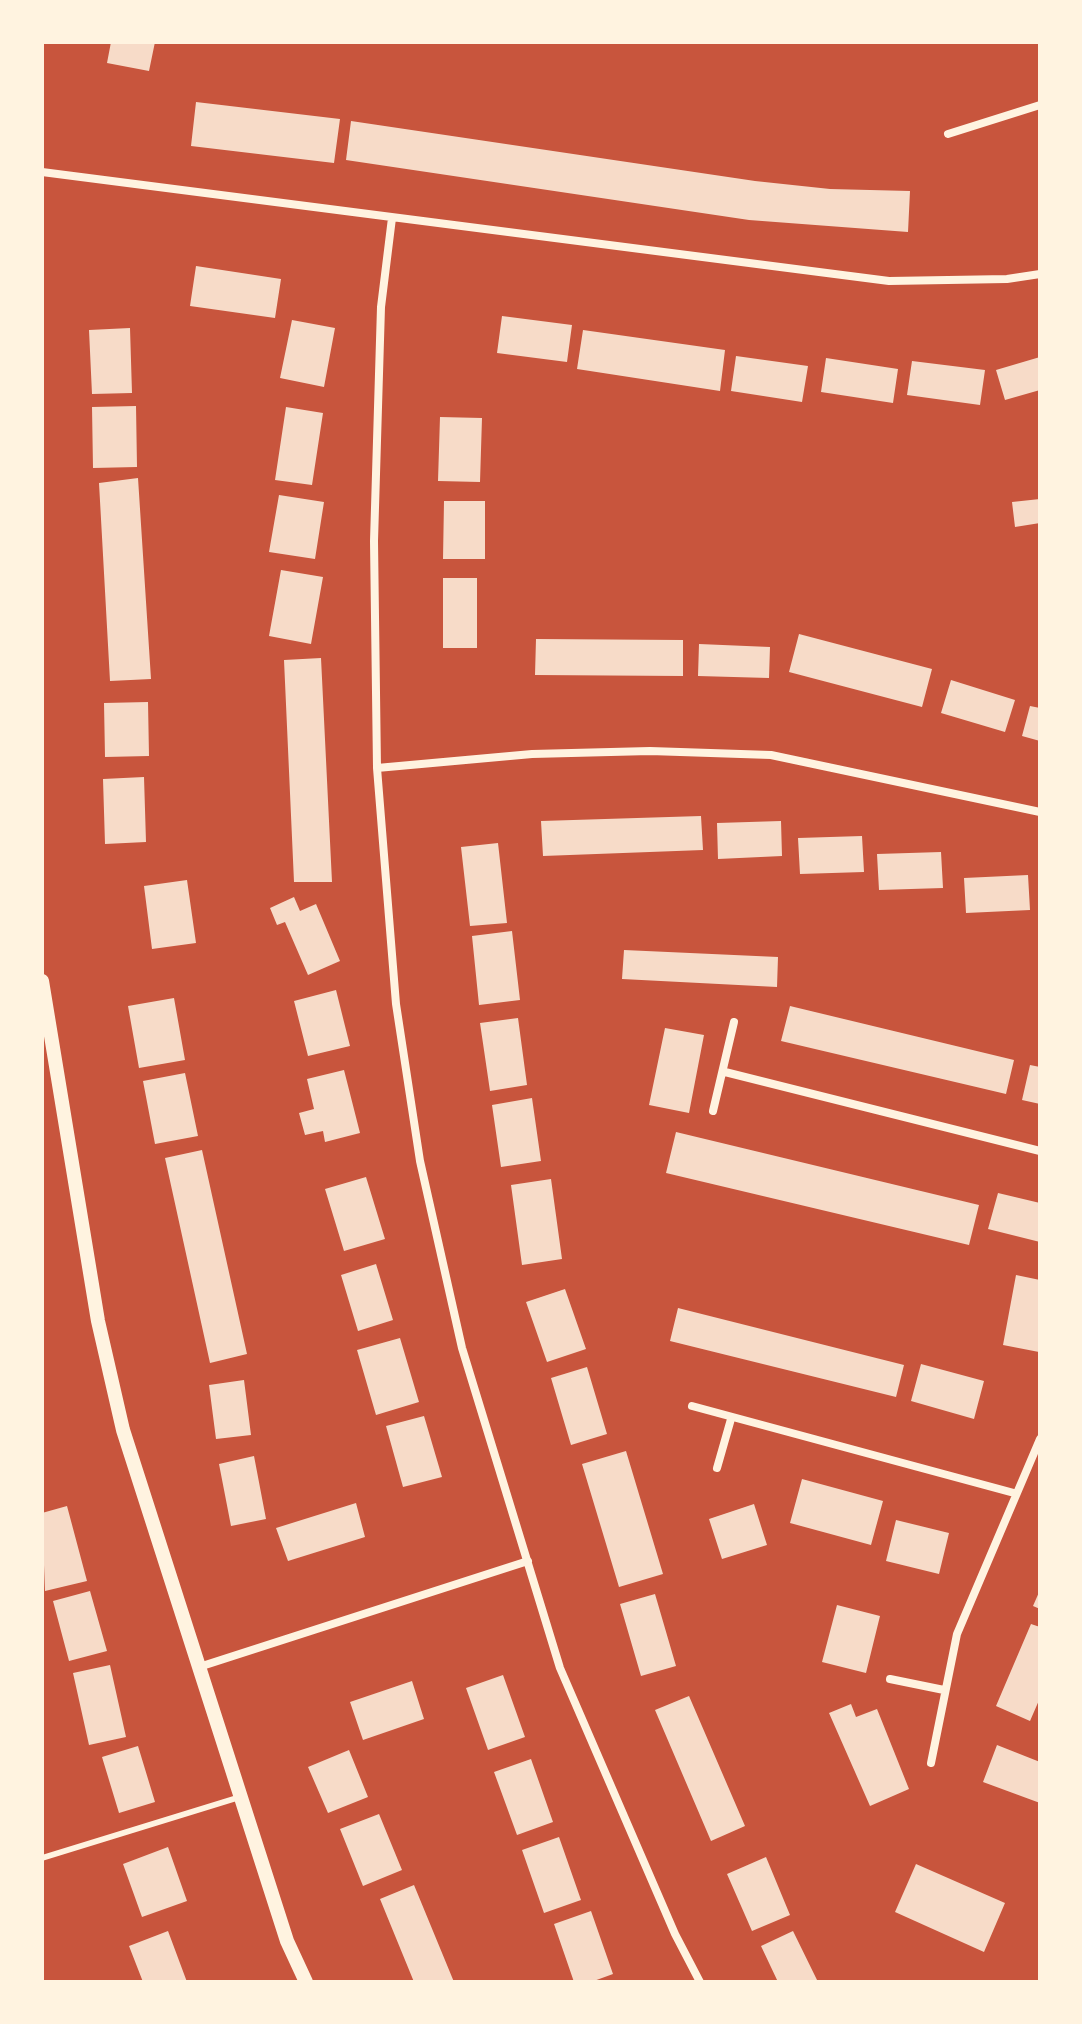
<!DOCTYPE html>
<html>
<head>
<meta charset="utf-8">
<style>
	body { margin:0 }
	#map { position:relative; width:1082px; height:2024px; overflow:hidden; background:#c8553d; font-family:"DM Sans",sans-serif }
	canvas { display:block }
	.frame { position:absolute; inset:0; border:44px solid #fff3e0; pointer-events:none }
</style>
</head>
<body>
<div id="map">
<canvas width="1082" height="2024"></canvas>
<div class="frame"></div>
</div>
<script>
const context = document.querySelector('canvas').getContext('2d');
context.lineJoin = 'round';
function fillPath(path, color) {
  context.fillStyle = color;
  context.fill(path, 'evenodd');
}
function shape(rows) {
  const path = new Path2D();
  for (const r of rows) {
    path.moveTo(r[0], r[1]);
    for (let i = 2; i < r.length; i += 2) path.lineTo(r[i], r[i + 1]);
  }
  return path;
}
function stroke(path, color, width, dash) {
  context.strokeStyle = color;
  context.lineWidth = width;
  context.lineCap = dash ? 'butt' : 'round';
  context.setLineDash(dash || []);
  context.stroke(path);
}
fillPath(shape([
	[111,42,155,42,149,71,107,63],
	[196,102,340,119,334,163,191,146],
	[351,121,755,181,830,189,910,191,908,232,749,220,346,160],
	[196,266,281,279,275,318,190,306],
	[502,316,572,325,567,362,497,353],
	[292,320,335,328,324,387,280,378],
	[130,328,132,393,92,394,89,330],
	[583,330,725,350,720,391,577,369],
	[736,356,808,366,802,402,731,391],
	[1040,357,1040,390,1005,400,996,370],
	[826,358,898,369,893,403,821,392],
	[912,361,985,370,980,405,907,395],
	[136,406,137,467,93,468,92,407],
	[286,407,323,413,312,485,275,480],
	[440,417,482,418,480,482,438,481],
	[138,478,151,679,110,681,99,483],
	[279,495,324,502,315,559,269,552],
	[1040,499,1040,523,1015,527,1012,502],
	[444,501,485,501,485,559,443,559],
	[281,570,323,577,311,644,269,636],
	[443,578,477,578,477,648,443,648],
	[799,634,932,669,922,707,789,672],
	[536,639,683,640,683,676,535,675],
	[699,644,770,647,769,678,698,676],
	[321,658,332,882,294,882,284,660],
	[951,680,1015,700,1005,732,941,713],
	[148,702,149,756,105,757,104,703],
	[1030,706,1040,708,1040,741,1022,736],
	[144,777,146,842,105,844,103,779],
	[701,816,703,850,543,856,541,821],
	[781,821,782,856,718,859,717,823],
	[862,836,864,872,800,874,798,838],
	[498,843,507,923,470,926,461,847],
	[941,852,943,888,879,890,877,854],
	[1028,875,1030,910,966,913,964,878],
	[187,880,196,943,152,949,144,886],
	[294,897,300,911,316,904,340,961,308,975,285,922,277,925,270,908],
	[512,931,520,1000,479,1005,472,936],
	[624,950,778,957,777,987,622,979],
	[336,990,350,1046,308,1056,294,1001],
	[174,998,185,1060,139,1068,128,1006],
	[790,1006,1014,1060,1006,1094,781,1041],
	[518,1018,527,1085,490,1091,480,1023],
	[665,1028,704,1035,689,1113,649,1105],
	[1030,1065,1040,1067,1040,1104,1022,1100],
	[344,1070,360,1133,325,1142,323,1131,305,1135,299,1113,314,1109,307,1079],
	[185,1073,198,1136,155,1144,143,1081],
	[532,1098,541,1161,501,1167,492,1105],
	[676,1132,979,1205,969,1245,666,1173],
	[202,1150,247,1354,210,1363,165,1158],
	[366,1177,385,1239,344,1251,325,1189],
	[551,1179,562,1259,522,1265,511,1185],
	[998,1193,1040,1203,1040,1242,988,1229],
	[376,1264,393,1320,358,1331,341,1275],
	[1016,1275,1040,1280,1039,1352,1003,1345],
	[565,1289,586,1349,547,1362,526,1302],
	[678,1308,904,1365,896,1397,670,1341],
	[400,1338,419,1402,376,1415,357,1350],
	[921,1364,984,1381,974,1419,911,1401],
	[587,1367,607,1434,571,1445,551,1378],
	[244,1380,251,1435,216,1439,209,1385],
	[424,1416,442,1477,403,1487,386,1426],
	[626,1451,663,1574,619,1587,582,1464],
	[254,1456,266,1519,231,1526,219,1464],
	[802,1479,883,1501,871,1545,790,1523],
	[356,1503,365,1537,288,1561,276,1528],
	[754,1504,767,1545,722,1559,709,1519],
	[67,1506,87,1581,45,1591,42,1513],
	[896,1520,949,1533,939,1574,886,1561],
	[1040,1590,1040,1609,1033,1606],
	[90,1591,107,1651,69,1661,53,1601],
	[655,1594,676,1666,641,1676,620,1604],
	[837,1605,880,1616,866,1673,822,1662],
	[1031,1624,1040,1627,1040,1698,1030,1721,996,1706],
	[110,1665,126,1737,89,1745,73,1673],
	[503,1675,525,1737,488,1750,466,1688],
	[412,1681,424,1719,363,1740,350,1702],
	[689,1696,745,1826,711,1841,655,1710],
	[851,1704,856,1717,877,1709,909,1789,870,1806,829,1713],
	[997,1745,1040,1762,1040,1803,983,1782],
	[138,1746,155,1802,119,1813,102,1757],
	[349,1750,368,1797,328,1813,308,1767],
	[531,1759,553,1822,517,1835,494,1772],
	[379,1814,402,1870,363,1886,340,1829],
	[559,1837,581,1900,544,1913,522,1850],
	[168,1847,187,1901,142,1917,123,1864],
	[766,1857,790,1915,752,1931,727,1874],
	[916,1864,1005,1903,984,1952,895,1912],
	[414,1885,454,1982,414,1982,380,1899],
	[591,1911,613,1974,591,1982,574,1982,554,1924],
	[168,1931,187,1982,143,1982,129,1946],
	[793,1931,818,1982,778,1982,761,1946]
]), '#f7dbc8');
stroke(shape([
	[42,1858,240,1797]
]), '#fff3e0', 6);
stroke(shape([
	[948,134,1040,105],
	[42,172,889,281,1007,279,1040,274],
	[392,218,381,307,374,541,377,768,396,1004,420,1161,462,1348,560,1668,675,1934,700,1982],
	[377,768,532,754,650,751,771,755,1040,812],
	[725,1072,1040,1151],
	[713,1111,734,1022],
	[692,1406,1014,1493],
	[717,1468,731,1419],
	[199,1667,528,1561],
	[890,1679,944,1690],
	[931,1763,957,1634,1040,1439]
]), '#fff3e0', 8);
stroke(shape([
	[42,981,98,1321,123,1430,287,1941,306,1982]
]), '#fff3e0', 14);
</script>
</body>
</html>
